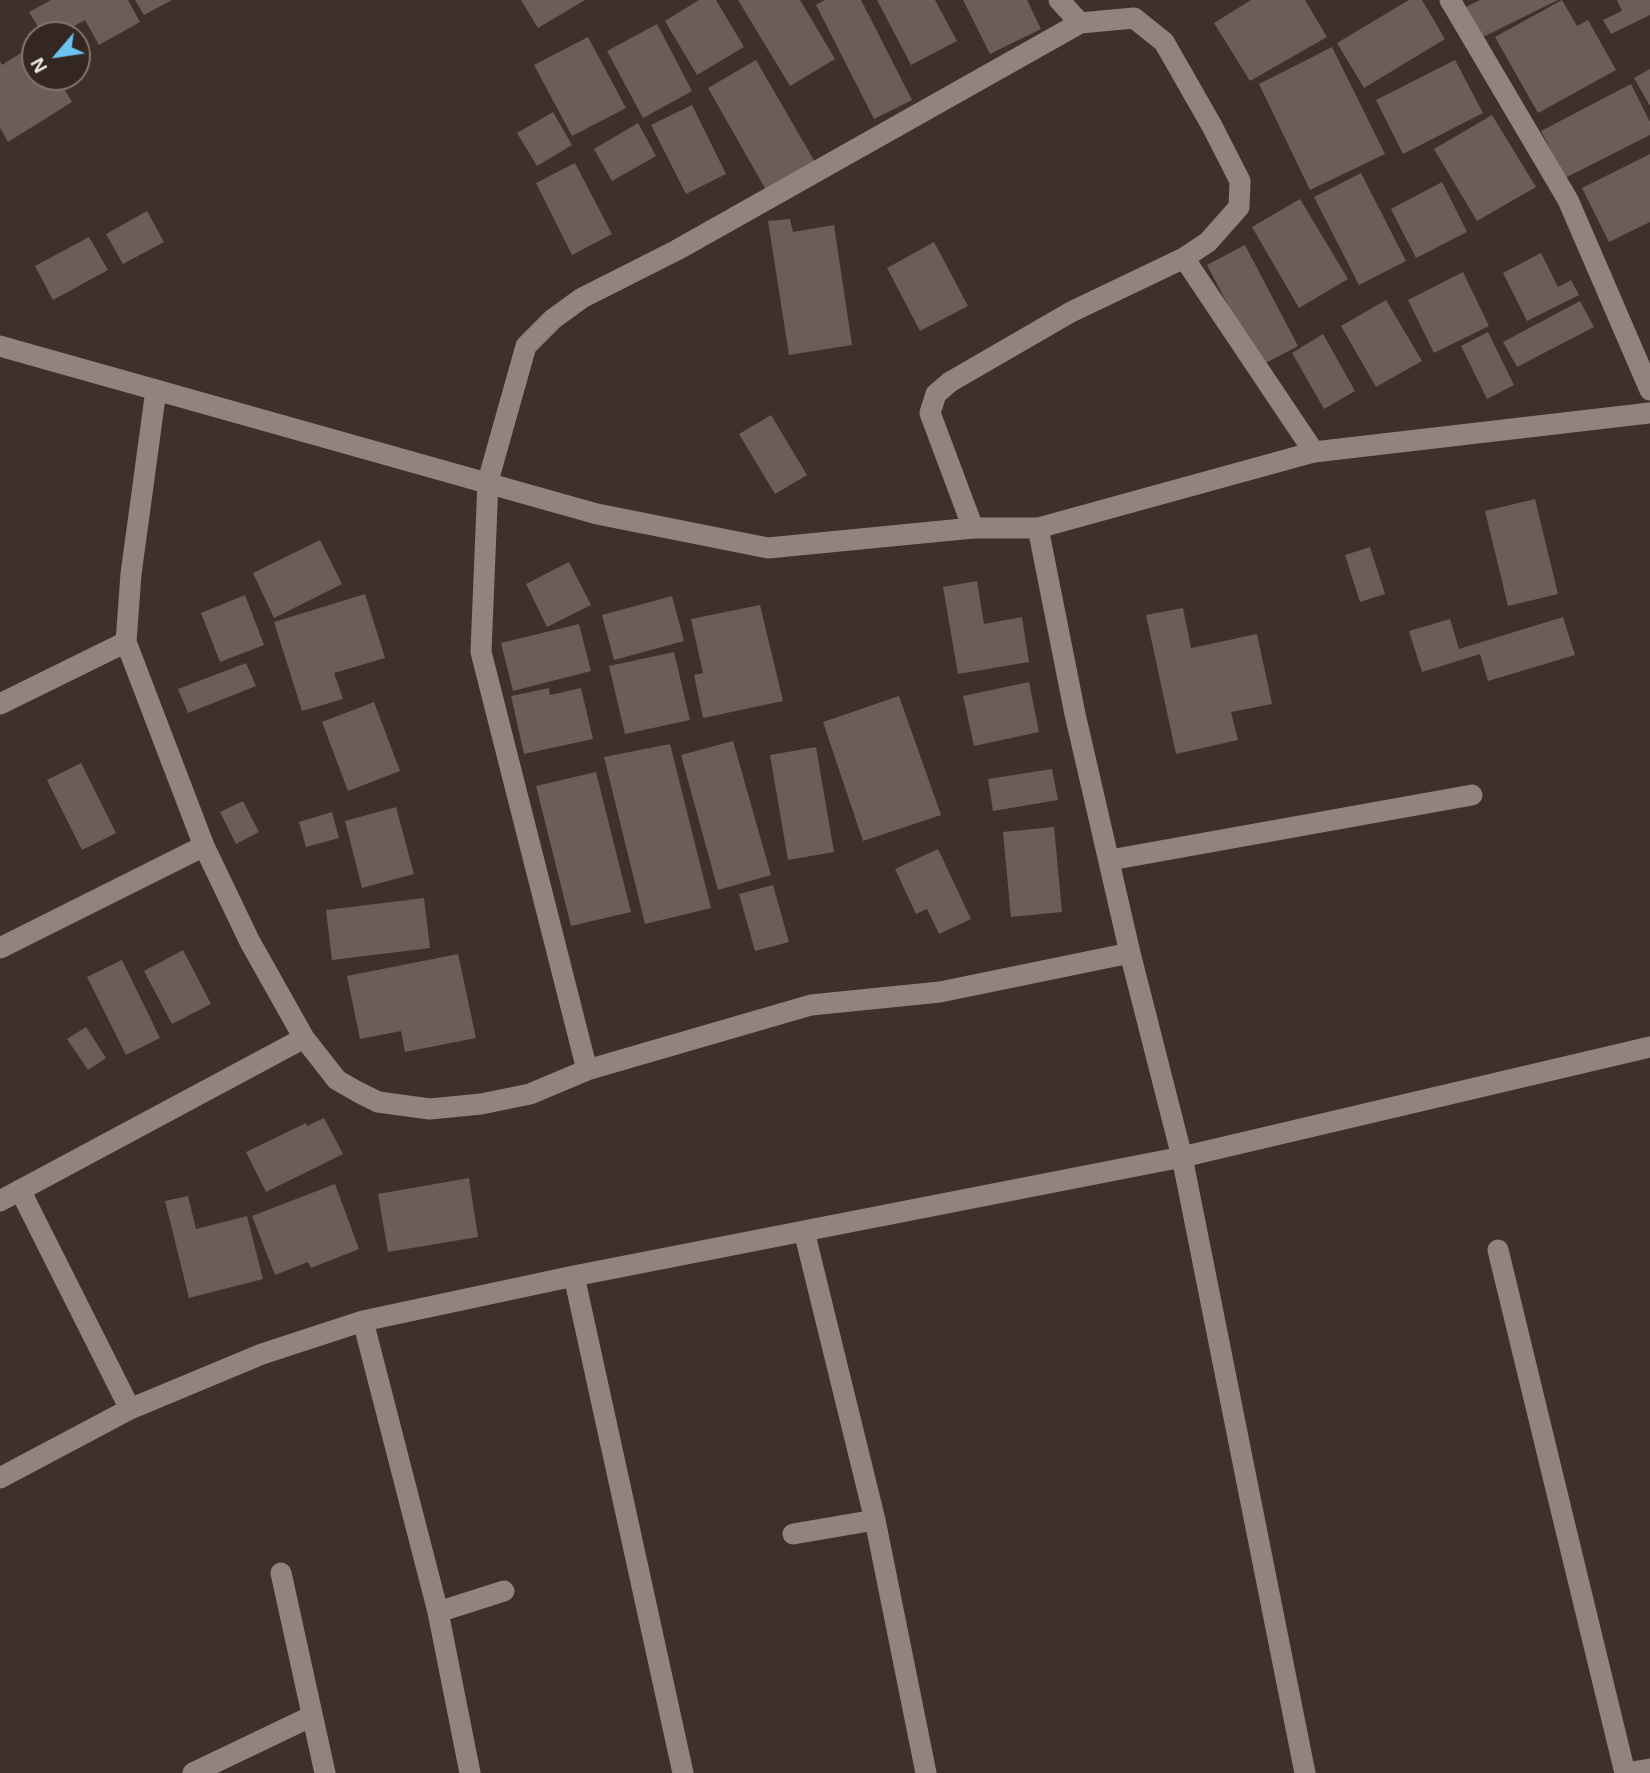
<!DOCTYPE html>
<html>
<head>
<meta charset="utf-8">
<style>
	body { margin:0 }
	#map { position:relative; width:1650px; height:1773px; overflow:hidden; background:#3e312b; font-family:Arial,sans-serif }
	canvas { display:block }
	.north { position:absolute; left:21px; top:21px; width:70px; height:70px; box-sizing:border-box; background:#342721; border:2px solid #80756f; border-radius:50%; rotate:241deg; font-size:19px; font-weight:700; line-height:28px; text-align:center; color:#f2e9e5 }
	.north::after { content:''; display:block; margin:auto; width:24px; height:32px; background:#69c4f1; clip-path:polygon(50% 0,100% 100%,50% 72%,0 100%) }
</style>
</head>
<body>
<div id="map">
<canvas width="1650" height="1773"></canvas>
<div class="north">N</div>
</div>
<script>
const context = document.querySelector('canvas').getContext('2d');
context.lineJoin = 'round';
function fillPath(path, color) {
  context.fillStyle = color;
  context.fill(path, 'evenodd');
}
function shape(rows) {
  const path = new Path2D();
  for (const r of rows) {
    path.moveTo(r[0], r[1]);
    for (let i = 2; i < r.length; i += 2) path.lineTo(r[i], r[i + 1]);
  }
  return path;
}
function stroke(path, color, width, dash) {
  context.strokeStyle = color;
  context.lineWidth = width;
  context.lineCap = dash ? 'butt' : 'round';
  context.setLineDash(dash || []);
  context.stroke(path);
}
fillPath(shape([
	[51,0,128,0,140,22,99,45,85,20,58,35,43,35,29,12],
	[135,0,172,0,144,15],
	[521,0,585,0,538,28],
	[699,0,716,0,744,47,697,75,665,21],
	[738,0,800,0,835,59,790,86],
	[825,0,861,0,912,100,874,119,816,5],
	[877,0,935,0,957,41,911,65],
	[963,0,1027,0,1041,29,990,54],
	[1251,0,1305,0,1327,37,1250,81,1214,23],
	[1409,0,1422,0,1445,39,1364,88,1337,43],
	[1480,0,1558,0,1481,38,1466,7],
	[1562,0,1577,26,1588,20,1616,70,1538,113,1495,37],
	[1617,0,1650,0,1650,15,1611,34,1603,20,1622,11],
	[657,24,692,91,643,118,607,51],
	[588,37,626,108,572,136,534,65],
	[35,44,35,77,57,77,72,102,8,142,0,128,0,61,2,65],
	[1332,47,1385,154,1310,190,1259,84],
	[756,60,815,162,766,190,708,88],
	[1455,60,1483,113,1403,154,1376,100],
	[1650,69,1650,106,1634,78],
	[1631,84,1650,122,1650,135,1565,178,1541,131],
	[692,105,726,174,686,194,651,125],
	[553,112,572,145,537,166,517,133],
	[1492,115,1536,187,1477,221,1434,149],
	[638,123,656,156,612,181,594,149],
	[1650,154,1650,222,1609,242,1582,188],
	[575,163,612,234,572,255,536,183],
	[1361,173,1406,261,1359,285,1314,197],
	[1442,182,1467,232,1416,258,1391,209],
	[1300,199,1348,279,1299,308,1252,227],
	[147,211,164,242,123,264,106,234],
	[790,219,793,232,834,225,852,345,789,355,768,221],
	[89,237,108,270,53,300,35,266],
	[934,242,968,306,920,331,887,268],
	[1245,245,1298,346,1260,366,1207,265],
	[1541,253,1558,287,1571,280,1579,295,1527,321,1503,273],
	[1463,272,1489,326,1434,353,1408,300],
	[1386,300,1422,361,1376,387,1341,326],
	[1580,301,1594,327,1517,367,1503,342],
	[1488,332,1514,385,1487,399,1461,346],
	[1323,334,1355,391,1324,409,1292,353],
	[771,415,807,475,775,494,739,434],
	[1535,499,1558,594,1508,606,1485,511],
	[320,540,342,584,274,618,253,573],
	[1370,547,1385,594,1360,602,1345,555],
	[569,562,591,605,547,627,526,584],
	[977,581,984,624,1022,617,1029,662,958,674,943,587],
	[365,594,385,658,334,673,343,699,302,711,274,622],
	[245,595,264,645,220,662,201,613],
	[672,596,684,641,614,660,602,615],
	[760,605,783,701,703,718,694,675,703,673,691,619],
	[1183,608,1191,648,1257,634,1272,704,1231,712,1238,740,1176,754,1146,615],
	[1563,617,1575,655,1488,681,1480,654,1422,672,1409,631,1450,619,1459,649],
	[579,624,591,671,513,691,501,643],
	[674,652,690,720,625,734,609,666],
	[246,663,256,686,188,713,178,689],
	[1029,682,1039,732,974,746,963,696],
	[549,688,550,695,581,688,593,739,524,754,511,696],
	[899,696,941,815,863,841,823,722],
	[374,702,400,771,348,791,322,722],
	[733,741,771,875,718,890,681,755],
	[670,744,711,908,645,924,604,757],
	[816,747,834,852,788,860,770,755],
	[81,763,116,833,82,850,47,780],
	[1052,769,1058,800,993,811,988,779],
	[596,772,631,912,571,926,536,786],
	[243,801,259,832,236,844,220,812],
	[396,807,414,874,362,888,345,821],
	[332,812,339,838,306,847,299,822],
	[1054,827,1062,912,1011,917,1003,832],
	[938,849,971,919,939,934,927,909,916,914,895,869],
	[773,885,789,942,755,951,739,894],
	[424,898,430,948,332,960,326,910],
	[183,950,211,1004,172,1024,144,971],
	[458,954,476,1038,405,1052,401,1031,360,1039,347,976],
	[122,960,160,1038,126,1055,87,977],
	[86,1027,106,1058,88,1070,67,1039],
	[324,1118,343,1154,266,1192,246,1152,306,1123,307,1126],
	[469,1178,478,1237,388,1252,378,1194],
	[335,1184,359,1249,311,1268,308,1262,275,1275,252,1216],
	[188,1196,196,1229,247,1216,263,1279,189,1298,165,1201]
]), '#6c5d56');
stroke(shape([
	[1059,0,1080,23],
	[1450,0,1568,200,1650,390],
	[1184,258,1314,452],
	[156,390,131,574,126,642,204,846,250,942,304,1038,337,1080,358,1092,378,1102,430,1109,481,1104,530,1094,587,1070,811,1005,940,992,1130,953],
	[1038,528,1075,714,1130,953,1182,1157,1305,1773],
	[0,704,126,642],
	[1110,860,1472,795],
	[0,948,204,846],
	[587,1070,481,652,488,481,526,346,553,319,582,298,677,250,1080,23,1134,18,1164,42,1212,126,1240,181,1239,207,1208,242,1184,258,1071,312,950,382,936,394,930,413,973,528],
	[20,1190,130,1409],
	[0,1201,304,1038],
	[804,1231,875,1520,926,1773],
	[1498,1250,1625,1773],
	[574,1276,683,1773],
	[363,1321,438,1612,470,1773],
	[0,1478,130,1409,262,1354,363,1321,574,1276,1182,1157,1650,1047],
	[793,1534,875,1520],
	[281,1573,325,1773],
	[438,1612,504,1591],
	[193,1773,310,1717]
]), '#93837d', 21);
stroke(shape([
	[0,346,597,514,768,548,973,528,1038,528,1314,452,1650,413],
	[1625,1773,1650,1769]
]), '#93837d', 21);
</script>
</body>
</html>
